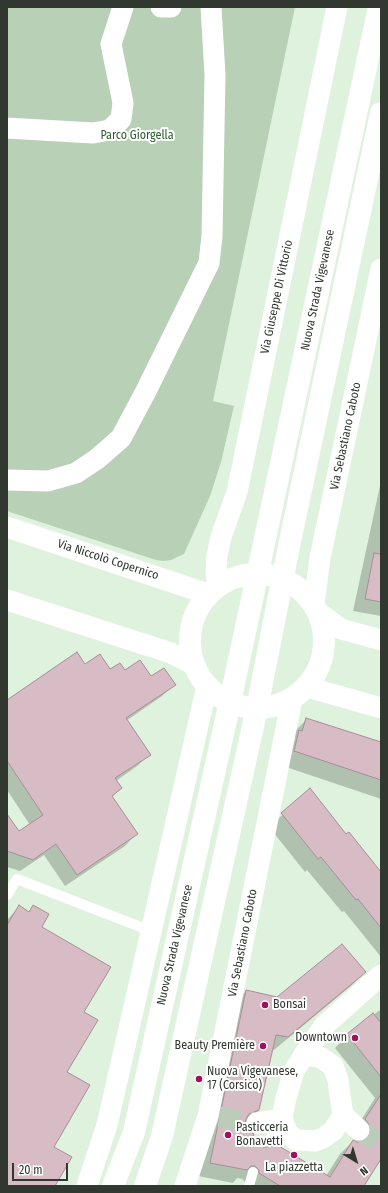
<!DOCTYPE html>
<html>
<head>
<meta charset="utf-8">
<style>
	body { margin:0 }
	#map { position:relative; width:388px; height:1193px; overflow:hidden; background:#def2dd; font-family:"Fira Sans Condensed",sans-serif }
	canvas { display:block }
	.frame { position:absolute; inset:0; border:8px solid #303830; pointer-events:none }
	.north { position:absolute; left:336px; top:1141px; width:40px; height:40px; -webkit-text-stroke:3px #fff; paint-order:stroke; rotate:142deg; font-size:11px; font-weight:700; line-height:16px; text-align:center; color:#303830 }
	.north::after { content:''; display:block; margin:auto; width:14px; height:18px; background:#303830; clip-path:polygon(50% 0,100% 100%,50% 72%,0 100%) }
	.scale { position:absolute; left:12px; top:1163px; width:56px; height:18px; box-sizing:border-box; border:2px solid #303830; border-top:0; padding-left:5px; font-size:12px; line-height:14px; white-space:nowrap; color:#303830; -webkit-text-stroke:3px #fff; paint-order:stroke }
</style>
</head>
<body>
<div id="map">
<canvas width="388" height="1193"></canvas>
<div class="frame"></div>
<div class="north">N</div>
<div class="scale">20 m</div>
</div>
<script>
const context = document.querySelector('canvas').getContext('2d');
context.lineJoin = 'round';
function fillPath(path, color) {
  context.fillStyle = color;
  context.fill(path, 'evenodd');
}
function shape(rows) {
  const path = new Path2D();
  for (const r of rows) {
    if (r.length === 3) {
      path.moveTo(r[0] + r[2], r[1]);
      path.arc(r[0], r[1], r[2], 0, 2 * Math.PI);
      continue;
    }
    path.moveTo(r[0], r[1]);
    for (let i = 2; i < r.length; i += 2) path.lineTo(r[i], r[i + 1]);
  }
  return path;
}
function stroke(path, color, width, dash) {
  context.strokeStyle = color;
  context.lineWidth = width;
  context.lineCap = dash ? 'butt' : 'round';
  context.setLineDash(dash || []);
  context.stroke(path);
}
function label(font, color, halo, rows, align = 'center') {
  context.font = font + ' "Fira Sans Condensed",sans-serif';
  context.lineWidth = 4;
  context.setLineDash([]);
  context.textBaseline = 'middle';
  context.strokeStyle = halo;
  context.fillStyle = color;
  for (const [text, x, y, turn = 0] of rows) {
    context.save();
    context.translate(x, y);
    context.rotate((+turn || 0) * Math.PI / 180);
    context.textAlign = isNaN(turn) ? turn : align;
    if (halo) context.strokeText(text, 0, 0);
    context.fillText(text, 0, 0);
    context.restore();
  }
}
fillPath(shape([
	[7,7,295,7,213,401,234,406,221,462,210,496,184,554,171,560,163,561,156,560,7,511]
]), '#b7d0b6');
fillPath(shape([
	[381,481,381,616,353,611],
	[85,665,124,672,174,684,162,696,126,721,149,755,137,766,116,781,121,788,112,797,136,834,125,846,65,886,44,855,20,871,7,867,7,816,19,833,30,825,7,790,7,701],
	[307,719,381,743,381,799,280,765,292,734],
	[310,790,346,836,381,874,381,957,344,911,342,912,307,870,305,872,269,827],
	[34,906,40,927,83,1013,66,1073,52,1147,54,1186,7,1186,7,920,19,907,28,912],
	[365,972,352,985,274,1050,272,1049,259,1110,244,1125,252,1139,263,1148,326,1176,340,1154,353,1141,358,1143,358,1140,353,1133,375,1098,335,1048,348,1035,381,1009,381,1157,363,1186,247,1186,246,1183,242,1179,237,1178,233,1183,198,1176,233,1004,246,991,277,998]
]), '#0003');
const building = shape([
	[374,553,381,554,381,602,365,599,374,553],
	[77,652,85,664,100,654,110,669,120,663,125,670,140,660,151,676,164,668,176,685,126,718,151,755,115,778,122,788,112,796,138,834,77,875,56,844,33,860,7,851,7,814,19,831,43,815,7,761,7,700,77,652],
	[306,718,381,742,381,780,294,751,299,730,302,731,306,718],
	[310,788,346,834,349,832,381,872,381,928,358,899,356,900,321,857,318,859,281,813,310,788],
	[19,905,29,912,33,905,49,914,42,927,111,967,84,1012,98,1020,67,1072,90,1085,54,1147,72,1157,55,1186,7,1186,7,925,19,905],
	[342,944,366,972,288,1037,276,1035,259,1110,249,1114,246,1119,245,1125,248,1131,254,1134,253,1138,260,1139,261,1145,263,1147,267,1147,274,1143,330,1177,353,1140,357,1142,362,1142,368,1138,371,1133,371,1127,365,1119,381,1094,381,1159,364,1186,280,1186,259,1173,259,1170,255,1166,251,1166,247,1170,210,1163,246,990,277,997,342,944],
	[373,1013,381,1023,381,1077,347,1034,373,1013]
]);
fillPath(building, '#d7bbc5');
stroke(building, '#a88d96', 1);
stroke(shape([
	[219,1117,257,1123],
	[359,1130,381,1144]
]), '#bbcdba', 21, [21, 10]);
stroke(shape([
	[7,895,17,879,151,931],
	[266,1141,285,1127],
	[249,1186,253,1172]
]), '#fff', 10);
stroke(shape([
	[161,7,171,7],
	[7,128,93,133,110,130,121,119,123,103,111,44,123,7],
	[7,480,48,481,76,473,97,459,121,438,146,391,209,263,212,236,215,75,211,7],
	[7,527,208,594],
	[218,586,216,572,217,556,221,537,237,492,337,7],
	[7,600,171,653,194,665],
	[314,604,320,558,381,269],
	[319,613,341,629,381,640],
	[307,687,381,708],
	[304,1055,320,1057,333,1066,338,1080,340,1095,343,1115,333,1131,323,1138,315,1141,296,1140,288,1133,285,1127,282,1118,286,1098,294,1071,304,1055],
	[304,1055,324,1026,381,975],
	[343,1115,359,1130],
	[257,1123,283,1119],
	[87,1186,107,1125,207,686],
	[185,1186,208,1116,292,699]
]), '#fff', 21);
stroke(shape([
	[257,641,67],
	[113,1186,134,1132,230,702,379,7],
	[145,1186,162,1136,257,708,288,551,381,113]
]), '#fff', 22);
for (const [x, y, r, color] of [
	[265,1005,4,"#9e115c"],
	[355,1038,4,"#9e115c"],
	[263,1046,4,"#9e115c"],
	[199,1079,4,"#9e115c"],
	[228,1135,4,"#9e115c"],
	[294,1155,4,"#9e115c"]
]) {
  const dot = new Path2D();
  dot.arc(x, y, r, 0, 2 * Math.PI);
  context.fillStyle = color;
  context.fill(dot);
  stroke(dot, '#fff', 1.5);
}
label('12px', '#2d5c2e', '#fff', [
	["Parco Giorgella",137,136]
]);
label('12px', '#303830', '#fff', [
	["Nuova Strada Vigevanese",318,290,-78],
	["Via Giuseppe Di Vittorio",277,297,-78],
	["Via Sebastiano Caboto",346,436,-78],
	["Via Niccolò Copernico",108,560,18],
	["Via Sebastiano Caboto",243,943,-79],
	["Nuova Strada Vigevanese",175,945,-77]
]);
label('12px', '#303830', '#fff', [
	["Bonsai",273,1005],
	["Downtown",347,1038,"right"],
	["Beauty Première",255,1046,"right"],
	["Nuova Vigevanese,",207,1072],
	["17 (Corsico)",207,1086],
	["Pasticceria",236,1128],
	["Bonavetti",236,1142],
	["La piazzetta",294,1168,"center"]
], 'left');
</script>
</body>
</html>
